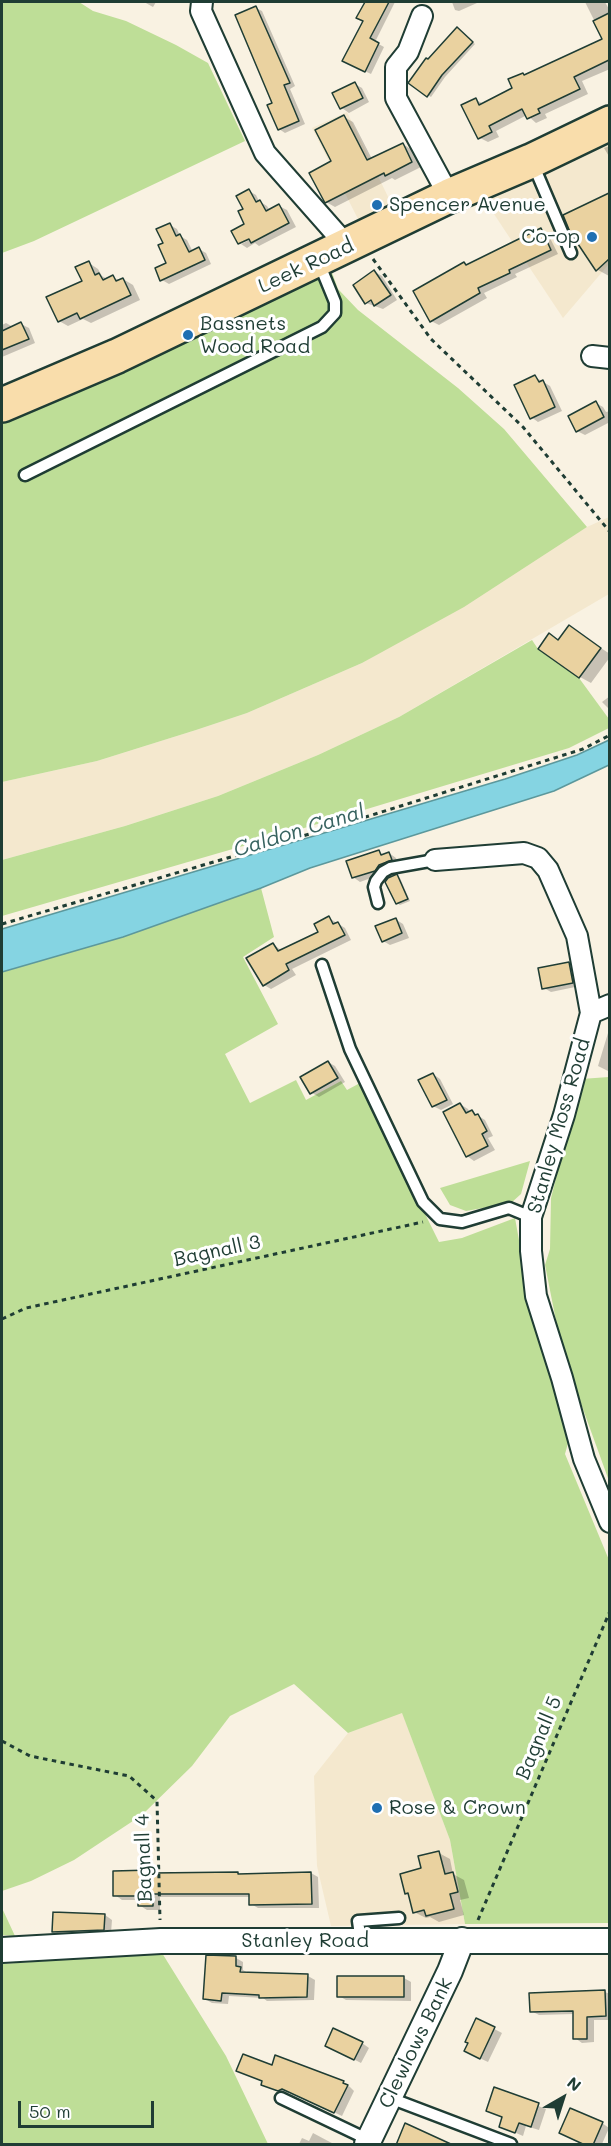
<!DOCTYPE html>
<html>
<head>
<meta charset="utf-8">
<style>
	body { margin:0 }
	#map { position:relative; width:611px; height:2146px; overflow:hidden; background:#f9f2e2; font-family:Mali,sans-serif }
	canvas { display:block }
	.frame { position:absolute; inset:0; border:3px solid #1f3d34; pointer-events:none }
	.north { position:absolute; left:533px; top:2068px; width:60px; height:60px; -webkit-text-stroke:4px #fff; paint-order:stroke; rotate:39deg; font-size:16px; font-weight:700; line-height:24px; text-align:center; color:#1f3d34 }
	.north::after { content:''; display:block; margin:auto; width:21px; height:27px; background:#1f3d34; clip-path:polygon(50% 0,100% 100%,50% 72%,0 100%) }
	.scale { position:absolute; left:18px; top:2101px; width:136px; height:27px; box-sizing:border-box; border:3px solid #1f3d34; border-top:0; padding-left:8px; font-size:18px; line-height:21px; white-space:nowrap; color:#1f3d34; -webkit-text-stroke:4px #fff; paint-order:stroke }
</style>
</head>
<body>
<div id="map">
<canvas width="611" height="2146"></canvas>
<div class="frame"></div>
<div class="north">N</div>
<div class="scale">50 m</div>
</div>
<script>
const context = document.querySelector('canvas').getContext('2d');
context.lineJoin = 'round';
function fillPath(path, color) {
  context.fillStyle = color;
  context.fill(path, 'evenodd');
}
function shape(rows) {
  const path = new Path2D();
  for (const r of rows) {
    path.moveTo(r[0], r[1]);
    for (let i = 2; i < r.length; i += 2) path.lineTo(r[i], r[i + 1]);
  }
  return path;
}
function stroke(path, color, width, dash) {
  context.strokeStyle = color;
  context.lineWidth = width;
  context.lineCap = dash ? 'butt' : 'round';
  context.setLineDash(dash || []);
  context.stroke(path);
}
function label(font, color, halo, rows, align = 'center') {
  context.font = font + ' Mali,sans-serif';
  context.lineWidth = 6;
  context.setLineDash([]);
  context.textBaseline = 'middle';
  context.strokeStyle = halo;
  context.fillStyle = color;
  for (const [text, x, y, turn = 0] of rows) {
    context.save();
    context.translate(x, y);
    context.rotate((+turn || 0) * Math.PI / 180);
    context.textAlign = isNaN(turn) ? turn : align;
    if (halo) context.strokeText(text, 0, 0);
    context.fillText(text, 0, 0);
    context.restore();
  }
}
fillPath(shape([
	[347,112,392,205,359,221,312,128],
	[609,137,609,264,563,318,484,199],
	[609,517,609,594,399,717,318,755,218,796,125,826,2,860,2,782,97,761,196,730,247,713,362,663,587,527],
	[402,1712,450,1840,465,1924,331,1926,317,1866,314,1776,348,1733]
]), '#f4e8ce');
fillPath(shape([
	[2,2,79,2,93,11,126,21,176,45,208,63,245,141,34,241,2,253],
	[330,267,338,289,358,310,458,388,504,429,587,527,464,607,362,663,247,713,196,730,97,761,2,782,2,413],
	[532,640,538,649,579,678,609,719,609,728,569,748,281,835,2,916,2,860,125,826,218,796,318,755,399,717],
	[261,888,274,937,243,957,278,1024,225,1054,250,1103,296,1080,306,1100,341,1081,347,1090,360,1083,439,1242,462,1238,515,1218,534,1323,570,1436,565,1454,609,1560,609,1923,465,1924,450,1840,402,1713,348,1733,294,1684,230,1716,192,1766,142,1815,74,1860,31,1881,2,1891,2,972,123,937],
	[609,1077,609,1481,562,1351,545,1265,550,1249,551,1198,581,1079],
	[530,1161,521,1194,511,1203,466,1211,450,1205,440,1188],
	[2,1908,15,1936,2,1935],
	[162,1953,226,2056,268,2144,2,2144,2,1964]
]), '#bede97');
const water = shape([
	[609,740,609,765,554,791,310,868,261,888,123,937,2,972,2,929,505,779,577,755,609,740]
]);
fillPath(water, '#85d4e2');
stroke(water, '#5c989c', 1.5);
fillPath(shape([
	[144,2,156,2,153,7],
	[366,2,395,2,375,42,384,47,371,74,350,64,364,21,358,17],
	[452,2,476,2,477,3,459,11,455,10],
	[585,2,605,2,610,11,610,69,582,81,588,94,545,114,547,118,536,123,527,115,496,131,499,137,488,142,480,138,476,100,484,104,514,89,523,74,526,76,604,40],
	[256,8,262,11,295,86,290,89,305,124,285,133,279,129],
	[460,31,475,44,445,77,431,97,410,83,428,61],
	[355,84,362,88,369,102,349,113,342,108,334,94],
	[344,117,353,122,372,159,403,144,412,150,421,167,395,180,392,178,335,207,326,202],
	[610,146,610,158,604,148],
	[249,191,256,195,259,201,267,206,270,211,279,206,287,210,296,227,259,246,255,243,247,248,241,244,256,237,241,241,241,244,239,243,246,225,245,210],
	[610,195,610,275,609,276,598,270,571,231,565,215],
	[170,225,177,229,180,236,187,240,193,252,199,249,206,253,211,264,169,284,162,280,168,264,165,243],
	[541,230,548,234,558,254,515,274,517,277,484,293,487,298,439,325,431,321,464,264,467,266],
	[89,263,98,269,102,276,107,279,113,277,120,281,123,279,133,285,140,300,91,323,83,319,68,326,59,321,84,282],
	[375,272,382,276,397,300,383,309,366,303],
	[6,323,13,327,21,324,29,328,35,343,2,357,2,325],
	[535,377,550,386,562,411,538,422,531,417],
	[596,403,603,407,606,412,610,411,610,422,585,435,577,431],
	[569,627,610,654,610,657,591,683,580,677,559,641],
	[610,696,610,710,602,702],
	[379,852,384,855,389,853,396,858,398,864,382,874,360,882,353,877],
	[397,876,400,878,410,901,400,905,397,903],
	[329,918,345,928,351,940,292,969,296,975,271,989,264,985,273,944,282,951,320,933],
	[395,919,403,924,409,938,390,945,383,941],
	[569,963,577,967,580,986,551,992,544,988],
	[608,1033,610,1033,610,1072,598,1066],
	[328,1062,335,1066,345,1082,319,1097,312,1093],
	[433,1074,440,1079,453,1104,441,1110,433,1106],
	[460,1104,468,1109,470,1113,472,1112,485,1120,493,1136,488,1138,495,1150,474,1161,467,1156],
	[439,1853,450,1859,453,1874,464,1880,469,1898,460,1900,464,1915,439,1922,430,1917,426,1918,414,1912,410,1895,406,1893,423,1869],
	[152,1872,157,1875,238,1873,241,1875,311,1873,318,1877,319,1908,258,1908,251,1904,250,1897,160,1897,160,1910,147,1910,139,1905,139,1900,122,1900,115,1895],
	[105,1915,112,1920,111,1933,61,1935,53,1931],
	[236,1958,243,1962,243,1970,248,1973,308,1976,315,1980,314,2000,267,2001,263,1998,229,1996,228,2004,212,2003,205,1999],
	[404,1978,411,1982,411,2001,346,2000,339,1996],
	[605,1992,610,1994,610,2020,594,2020,594,2042,582,2043,575,2038,574,2014,539,2015,531,2011,531,1994],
	[477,2020,502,2033,488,2062,473,2055,469,2043],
	[362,2043,369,2048,361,2063,334,2049],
	[272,2067,343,2083,350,2087,354,2091,342,2116,291,2092,286,2094,263,2084],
	[495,2089,546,2109,539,2130,526,2126,523,2136,500,2126,503,2118,487,2110],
	[602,2123,609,2128,602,2144,586,2144],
	[313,2133,328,2141,334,2144,299,2144,302,2138,309,2141]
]), '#0003');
const building = shape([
	[365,2,389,2,370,38,379,43,365,72,342,61,363,21,356,18,365,2],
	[256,6,290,83,284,85,299,121,278,130,267,105,272,103,235,15,256,6],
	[609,13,609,60,574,77,580,89,538,109,540,113,527,119,522,109,489,126,492,132,478,139,461,105,476,98,479,105,512,88,508,79,523,73,524,75,602,39,593,21,609,13],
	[457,27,473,42,442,75,427,97,408,83,426,58,428,59,457,27],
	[355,82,363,98,340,109,332,93,355,82],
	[344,115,367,160,403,143,412,162,385,176,384,173,325,203,309,173,331,161,315,130,344,115],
	[249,189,256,202,260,200,266,211,279,204,289,223,251,243,249,239,238,244,231,231,244,224,238,211,243,209,236,196,249,189],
	[609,193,609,259,596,271,570,232,563,215,609,193],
	[170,223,176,236,180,234,189,252,199,247,205,260,160,281,155,268,166,263,158,245,163,243,156,229,170,223],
	[541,228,551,250,509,270,510,273,478,288,480,293,430,322,413,291,464,262,466,265,541,228],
	[89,261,95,275,99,273,103,280,113,275,116,281,123,278,131,295,80,319,77,313,58,322,46,297,82,281,75,267,89,261],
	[374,270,391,295,374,306,371,300,365,304,353,285,374,270],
	[21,322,29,339,2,350,2,331,21,322],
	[535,375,539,382,543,380,555,407,530,419,514,385,535,375],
	[596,401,604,417,576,432,568,416,596,401],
	[569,625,601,648,579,678,538,649,549,633,558,640,569,625],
	[379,850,381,855,389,852,392,860,379,865,375,871,352,878,346,861,379,850],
	[397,874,408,899,396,904,385,882,388,878,397,874],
	[329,916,333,924,338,922,345,935,286,964,289,970,263,986,246,958,273,943,278,951,318,932,314,924,329,916],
	[396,918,402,933,382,942,375,926,396,918],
	[569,962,573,983,542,989,538,968,569,962],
	[328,1061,338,1078,310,1094,300,1077,328,1061],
	[433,1073,447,1100,432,1107,418,1080,433,1073],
	[460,1103,466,1113,472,1110,475,1115,478,1114,487,1131,482,1134,488,1146,466,1157,443,1112,460,1103],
	[439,1851,445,1874,453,1872,458,1892,450,1894,454,1909,426,1916,424,1910,413,1913,408,1893,405,1894,400,1874,421,1868,418,1856,439,1851],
	[152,1870,152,1873,238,1872,238,1874,311,1872,312,1904,249,1905,249,1894,153,1894,153,1906,138,1906,138,1896,113,1896,113,1871,152,1870],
	[53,1912,105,1914,104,1930,52,1932,53,1912],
	[206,1955,236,1956,236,1966,241,1967,240,1972,308,1974,307,1997,259,1998,259,1995,222,1993,221,2001,203,1999,206,1955],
	[337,1976,404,1976,404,1997,337,1997,337,1976],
	[605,1990,606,2016,587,2017,587,2039,573,2039,573,2011,530,2012,529,1993,605,1990],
	[476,2018,495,2027,480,2059,464,2051,468,2043,465,2042,476,2018],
	[333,2028,363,2042,354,2060,325,2046,333,2028],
	[243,2054,272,2065,275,2055,344,2081,343,2083,348,2085,334,2113,282,2089,278,2091,261,2085,262,2081,236,2071,243,2054],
	[494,2087,539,2103,531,2127,519,2123,515,2133,499,2127,502,2117,486,2111,494,2087],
	[570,2108,603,2122,593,2145,585,2145,559,2133,570,2108],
	[405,2123,453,2145,396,2145,405,2123]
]);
fillPath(building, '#ead2a0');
stroke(building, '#1f3d34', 1.5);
const service = shape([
	[533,164,571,253],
	[25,475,322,327,335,313,335,302,319,263],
	[378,903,374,887,376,881,383,872,390,868,435,860],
	[322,965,350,1049,423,1202,440,1219,462,1222,509,1208,531,1217],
	[361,1942,358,1921,399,1918],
	[281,2098,369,2140],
	[390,2098,511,2144]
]);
const minor = shape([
	[202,2,201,11,265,153,347,246],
	[422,16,408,52,396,67,396,98,449,196],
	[592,356,610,358],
	[435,860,524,853,538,858,548,870,577,936,591,1013,564,1115,531,1217,531,1251,536,1296,562,1378,584,1459,610,1522],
	[591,1013,610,1005]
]);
const tertiary = shape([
	[2,1950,161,1941,610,1941],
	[367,2144,450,1971,462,1940]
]);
const trunk = shape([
	[2,405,117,356,449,196,531,161,610,123]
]);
stroke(service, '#1f3d34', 15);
stroke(minor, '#1f3d34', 24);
stroke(tertiary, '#1f3d34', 28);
stroke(trunk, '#1f3d34', 38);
stroke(shape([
	[373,259,431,339,523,427,610,532],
	[2,924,340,825,583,749,610,735],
	[2,1319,26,1308,423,1222],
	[2,1741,30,1756,129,1776,157,1801,160,1920],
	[478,1920,610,1611]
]), '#1f3d34', 3, [4.5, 4.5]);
stroke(service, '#fff', 10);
stroke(minor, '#fff', 20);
stroke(tertiary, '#fff', 24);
stroke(trunk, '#f9ddab', 33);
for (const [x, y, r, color] of [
	[377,205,6,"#1f6fb2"],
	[592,237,6,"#1f6fb2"],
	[188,335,6,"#1f6fb2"],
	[377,1808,6,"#1f6fb2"]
]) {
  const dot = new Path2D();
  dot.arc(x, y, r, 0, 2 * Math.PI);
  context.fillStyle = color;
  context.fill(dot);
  stroke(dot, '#fff', 2);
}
label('20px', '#1f3d34', '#fff', [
	["Spencer Avenue",389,205],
	["Co-op",580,237,"right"],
	["Bassnets",200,324],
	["Wood Road",200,347],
	["Rose & Crown",389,1808]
], 'left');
label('20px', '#1f3d34', '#fff', [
	["Leek Road",306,266,-25],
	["Stanley Moss Road",559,1126,-74],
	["Bagnall 3",217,1251,-12],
	["Bagnall 5",539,1738,-67],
	["Bagnall 4",144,1858,-92],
	["Stanley Road",305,1941],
	["Clewlows Bank",416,2043,-64]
]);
label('italic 21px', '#386360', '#fff', [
	["Caldon Canal",299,831,-17]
]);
</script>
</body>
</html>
